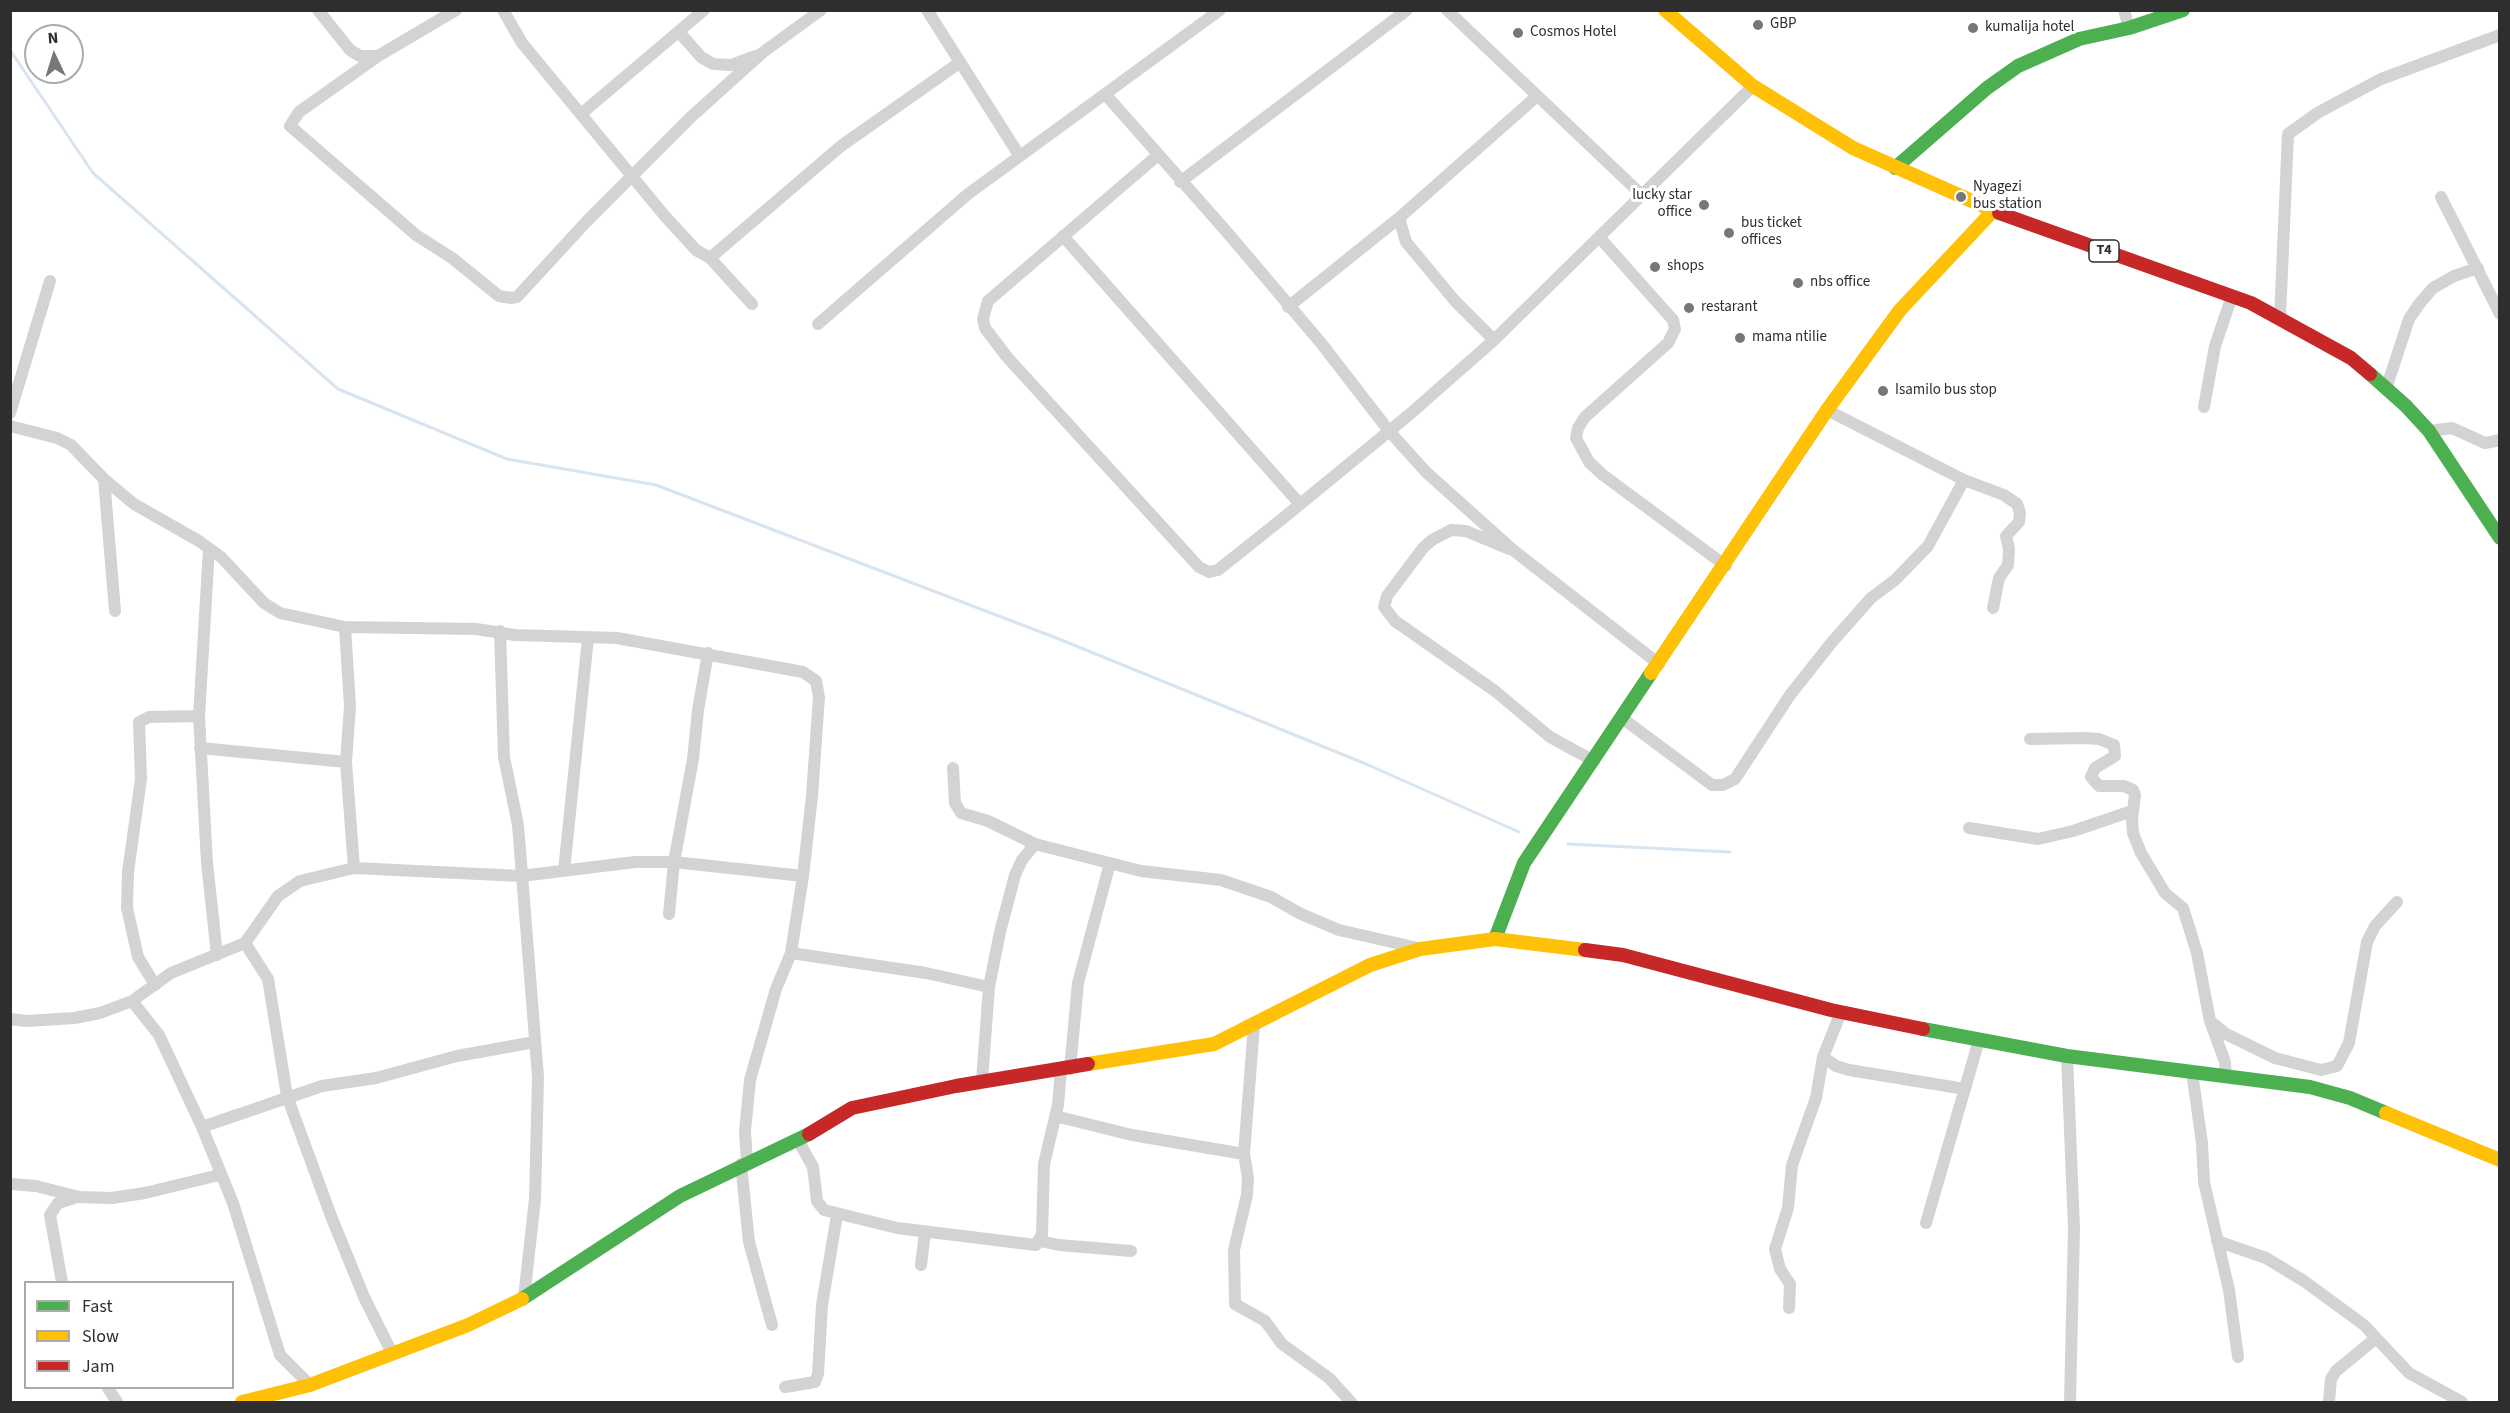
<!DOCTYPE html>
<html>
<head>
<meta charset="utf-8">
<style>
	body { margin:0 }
	#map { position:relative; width:2510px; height:1413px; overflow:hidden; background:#fff; font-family:"Source Sans 3",sans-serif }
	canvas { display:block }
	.frame { position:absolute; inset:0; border:12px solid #2e2e2e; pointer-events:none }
	.legend { position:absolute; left:24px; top:1281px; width:210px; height:108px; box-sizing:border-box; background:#fff; border:2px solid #ababab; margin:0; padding:8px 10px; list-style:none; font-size:18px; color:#2e2e2e }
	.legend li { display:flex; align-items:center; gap:12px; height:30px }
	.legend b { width:30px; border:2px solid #ababab }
	.north { position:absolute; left:24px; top:24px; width:60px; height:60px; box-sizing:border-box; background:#fff; border:2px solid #ababab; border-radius:50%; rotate:356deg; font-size:16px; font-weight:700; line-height:24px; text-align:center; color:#2e2e2e }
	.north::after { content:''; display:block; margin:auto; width:21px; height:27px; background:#777; clip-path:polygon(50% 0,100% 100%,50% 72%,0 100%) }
</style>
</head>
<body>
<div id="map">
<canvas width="2510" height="1413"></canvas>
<div class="frame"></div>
<ul class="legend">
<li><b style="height:8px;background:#4caf50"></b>Fast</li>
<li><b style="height:8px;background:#ffc107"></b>Slow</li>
<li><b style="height:8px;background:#c62828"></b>Jam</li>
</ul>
<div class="north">N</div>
</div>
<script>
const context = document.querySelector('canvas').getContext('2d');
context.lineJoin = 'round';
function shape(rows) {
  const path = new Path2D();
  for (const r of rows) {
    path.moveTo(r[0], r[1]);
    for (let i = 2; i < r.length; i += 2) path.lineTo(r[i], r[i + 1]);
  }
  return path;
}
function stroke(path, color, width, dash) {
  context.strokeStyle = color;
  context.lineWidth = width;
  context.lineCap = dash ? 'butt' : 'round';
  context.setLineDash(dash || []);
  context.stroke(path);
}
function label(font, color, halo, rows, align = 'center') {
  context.font = font + ' "Source Sans 3",sans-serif';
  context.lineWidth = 6;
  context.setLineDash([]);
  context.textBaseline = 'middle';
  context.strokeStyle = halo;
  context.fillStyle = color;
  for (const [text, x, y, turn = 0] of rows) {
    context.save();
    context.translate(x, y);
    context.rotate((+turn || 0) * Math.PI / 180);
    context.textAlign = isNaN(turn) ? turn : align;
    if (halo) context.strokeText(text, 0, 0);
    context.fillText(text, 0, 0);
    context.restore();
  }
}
stroke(shape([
	[10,50,93,173,338,389,507,459,656,485,1059,639,1366,764,1519,832],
	[1568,844,1730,852]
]), '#d8e5f1', 3);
stroke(shape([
	[318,10,350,50,360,56,378,56],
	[456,10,378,56,299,112,290,126,416,235,452,258,499,296,511,298,517,297,587,221,691,117,762,53,821,10],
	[503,10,522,43,664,215,696,250,710,258,752,304],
	[927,10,1019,155],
	[1447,10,1643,196],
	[2124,10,2129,28],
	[679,32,701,57,713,64,731,65,755,56],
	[1106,95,1226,231,1321,343,1389,431,1426,472,1513,550,1659,664],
	[581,114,704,10],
	[1158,155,988,301,983,319,985,328,1007,357,1199,567,1209,572,1218,570,1282,519,1410,414,1494,340,1753,86],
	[1180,182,1407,10],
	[2441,197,2500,314],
	[1399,218,1406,242,1455,301,1494,340],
	[1063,236,1299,503],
	[1600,238,1673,320,1675,329,1668,343,1585,417,1578,428,1576,438,1589,462,1603,475,1726,566],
	[710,258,841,146,959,63],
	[1288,307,1399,218,1536,97],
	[2280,317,2288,134,2319,112,2381,79,2500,35],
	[818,324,968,194,1220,10],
	[2386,389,2409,319,2420,303,2433,288,2454,276,2478,268],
	[2204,407,2215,346,2232,296],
	[10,413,50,281],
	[10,426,57,438,71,445,104,479,134,504,199,541,221,557,264,603,280,613,345,627,476,629,515,635,617,638,803,672,816,681,819,697,812,796,803,876,791,953,776,989,750,1080,745,1131,747,1162],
	[2429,431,2452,428,2485,443,2500,440],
	[104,479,115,611],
	[1964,480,2004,495,2017,504,2020,513,2019,522,2006,536,2009,549,2008,565,1999,578,1993,608],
	[209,549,199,716,207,863,217,955],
	[1509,549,1466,531,1451,530,1432,540,1423,548,1387,596,1384,607,1395,621,1495,691,1550,737,1594,761],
	[345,627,350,706,346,762,354,868],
	[500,631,504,757,518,825,538,1077,535,1199,524,1298],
	[1622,718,1712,785,1723,785,1735,779,1790,695,1832,642,1871,598,1895,580,1928,546,1964,480,1827,410],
	[2030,739,2084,738,2099,739,2114,745,2115,756,2095,768,2091,777,2099,786,2124,786,2133,790,2135,795,2132,819,2133,833,2141,853,2165,893,2183,908,2197,953,2210,1021,2225,1062,2226,1076],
	[200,748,346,762],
	[953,768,955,803,961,813,988,821,1035,844,1141,871,1221,880,1271,897,1301,914,1339,930,1418,948],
	[1969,828,2038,839,2073,831,2132,811],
	[564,871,588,638],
	[669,914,674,862,693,759,698,710,708,653],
	[245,943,268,979,287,1096,331,1216,364,1297,392,1353],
	[791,953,926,973,989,987],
	[155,985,138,957,127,908,128,872,141,779,139,722,149,717,199,716],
	[132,1001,159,1035,202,1127,233,1203,280,1355,310,1385],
	[10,1019,26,1021,74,1018,100,1013,132,1001,171,973,245,943,278,896,300,881,354,868,521,876,635,862,674,862,803,876],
	[2210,1021,2226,1034,2275,1058,2321,1070,2337,1066,2349,1043,2367,942,2375,926,2397,902],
	[1254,1025,1244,1154,1248,1178,1247,1195,1234,1250,1235,1304,1265,1321,1282,1344,1329,1378,1351,1402],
	[2067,1056,2074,1228,2070,1402],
	[1823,1057,1836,1066,1849,1070,1965,1089],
	[1070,1069,1078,983,1110,863],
	[2192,1072,2202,1143,2204,1182,2229,1290,2238,1357],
	[982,1081,989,987,1000,932,1015,875,1022,860,1035,844],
	[1055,1116,1132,1135,1244,1154],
	[202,1127,322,1086,376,1078,457,1056,535,1042],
	[798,1140,813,1167,817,1201,824,1210,897,1228,1036,1245,1042,1234,1044,1164,1058,1105,1061,1070],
	[741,1164,749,1242,772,1325],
	[10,1184,36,1186,79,1197,112,1198,145,1193,219,1175],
	[1926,1223,1979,1040],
	[1040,1241,1059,1245,1131,1251],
	[2217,1241,2266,1258,2304,1281,2364,1325,2409,1373,2462,1402],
	[921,1265,925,1232],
	[62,1282,50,1215,58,1203,74,1198],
	[1789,1308,1790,1284,1780,1269,1775,1249,1788,1208,1792,1165,1816,1098,1823,1057,1841,1012],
	[785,1387,815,1382,818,1374,822,1305,837,1215],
	[108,1388,117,1402],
	[2329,1402,2331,1379,2336,1371,2376,1338]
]), '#d3d3d3', 12);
stroke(shape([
	[1895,168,1987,88,2018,66,2079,39,2129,28,2183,10],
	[2370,374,2406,406,2429,431,2500,538],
	[1495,939,1524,863,1651,673],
	[1923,1029,2067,1056,2310,1087,2350,1098,2386,1113],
	[522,1299,680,1196,809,1134]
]), '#4caf50', 14);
stroke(shape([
	[1665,10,1753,86,1853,148,1999,213],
	[1651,673,1827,410,1900,310,1993,211],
	[1088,1064,1214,1044,1370,965,1420,949,1495,939,1585,950],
	[2386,1113,2500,1160],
	[242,1402,310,1385,468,1325,522,1299]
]), '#ffc107', 14);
stroke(shape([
	[1999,213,2251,303,2351,358,2370,374],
	[1585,950,1623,955,1831,1010,1923,1029],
	[809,1134,852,1108,956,1086,1088,1064]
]), '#c62828', 14);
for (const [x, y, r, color] of [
	[1758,25,6,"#777"],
	[1973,28,6,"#777"],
	[1518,33,6,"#777"],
	[1961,197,6,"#777"],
	[1704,205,6,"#777"],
	[1729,233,6,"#777"],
	[1655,267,6,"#777"],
	[1798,283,6,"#777"],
	[1689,308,6,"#777"],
	[1740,338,6,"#777"],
	[1883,391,6,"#777"]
]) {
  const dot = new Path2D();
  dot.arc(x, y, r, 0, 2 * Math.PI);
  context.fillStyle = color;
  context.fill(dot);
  stroke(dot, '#fff', 2);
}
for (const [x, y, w] of [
	[2104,251,30]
]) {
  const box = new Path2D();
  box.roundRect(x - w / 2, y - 11, w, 22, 4.5);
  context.fillStyle = '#fff';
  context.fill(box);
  stroke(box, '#2e2e2e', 1.5);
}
label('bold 14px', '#2e2e2e', null, [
	["T4",2104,251]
]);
label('15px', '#2e2e2e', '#fff', [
	["GBP",1770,25],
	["kumalija hotel",1985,28],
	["Cosmos Hotel",1530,33],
	["Nyagezi",1973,188],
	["bus station",1973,205],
	["lucky star",1692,196,"right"],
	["office",1692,213,"right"],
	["bus ticket",1741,224],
	["offices",1741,241],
	["shops",1667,267],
	["nbs office",1810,283],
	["restarant",1701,308],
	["mama ntilie",1752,338],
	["Isamilo bus stop",1895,391]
], 'left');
</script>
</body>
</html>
